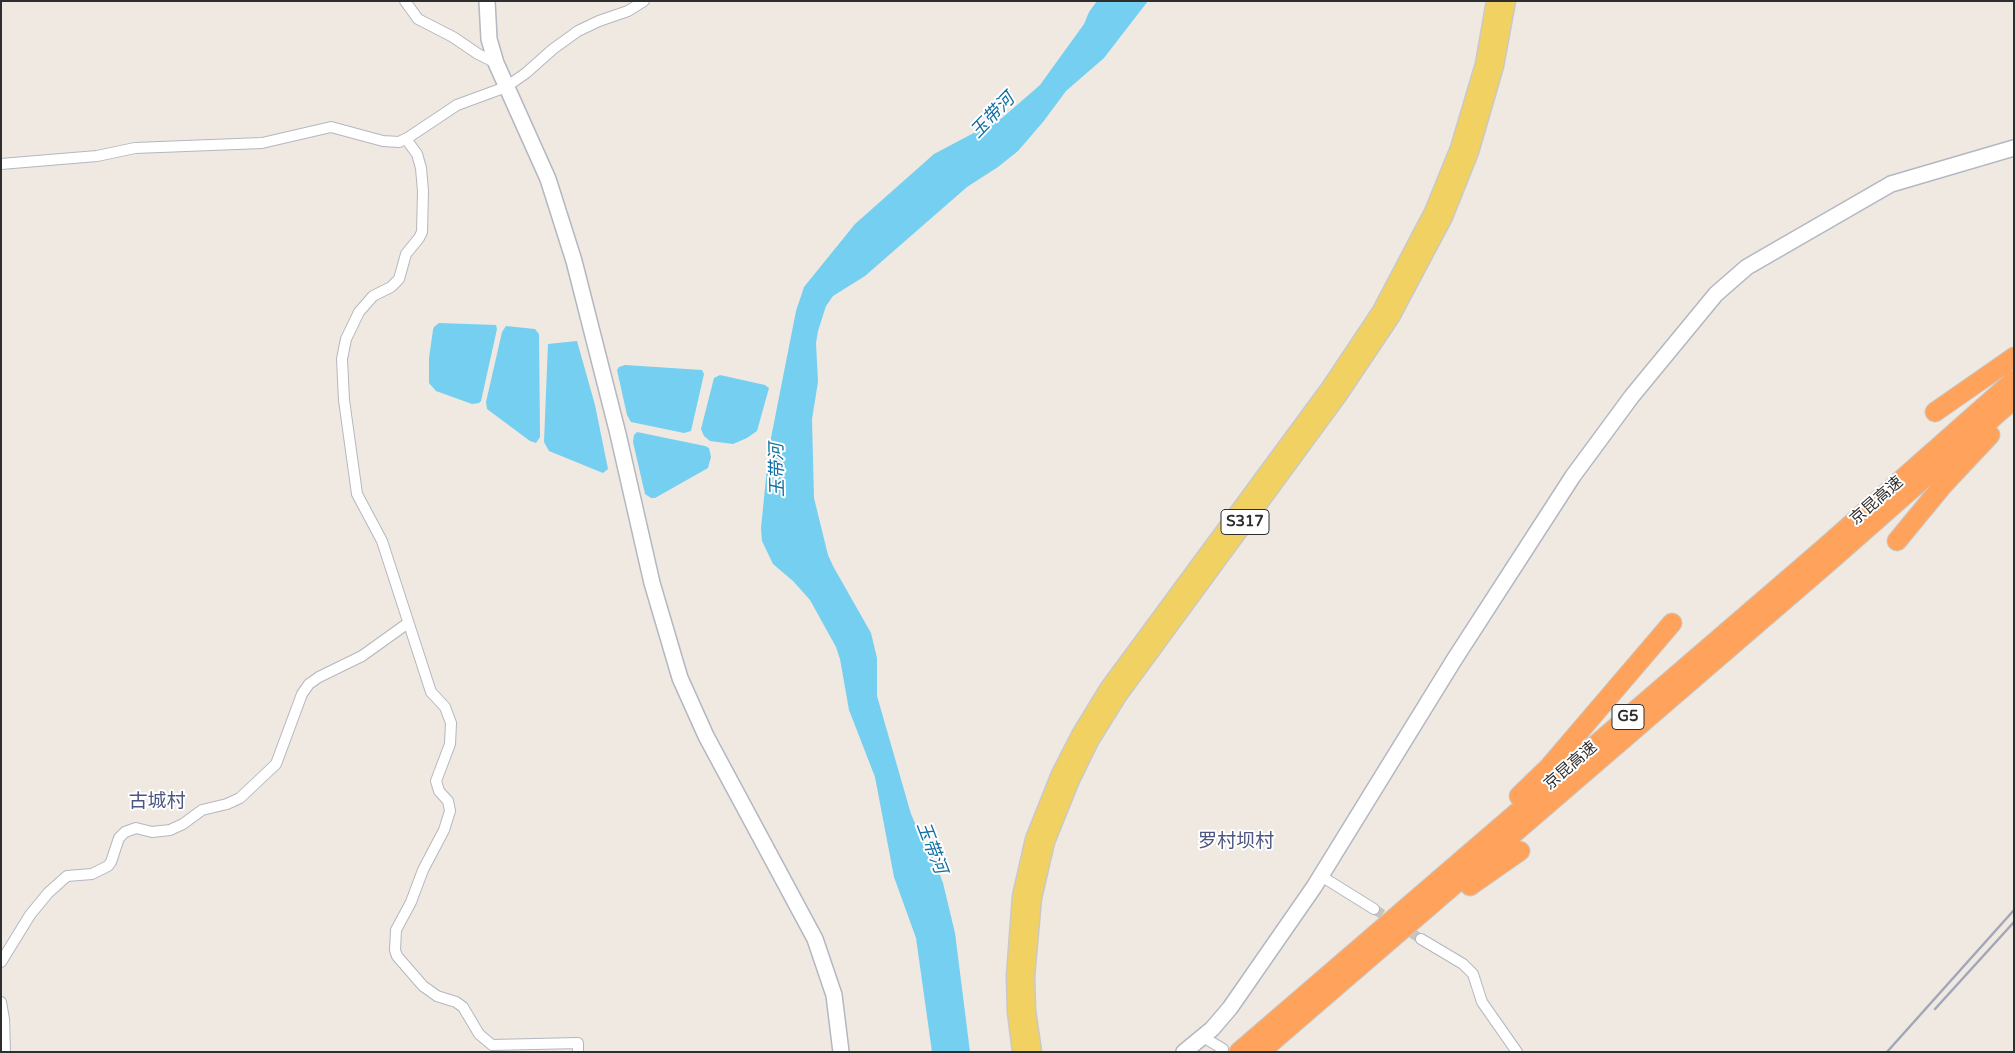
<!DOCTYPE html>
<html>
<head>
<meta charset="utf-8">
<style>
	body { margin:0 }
	#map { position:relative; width:2015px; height:1053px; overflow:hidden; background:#efe9e1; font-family:"Varela Round",sans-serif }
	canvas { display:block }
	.frame { position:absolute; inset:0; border:2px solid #2e2e2e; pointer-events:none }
</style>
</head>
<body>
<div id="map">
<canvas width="2015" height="1053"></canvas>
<div class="frame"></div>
</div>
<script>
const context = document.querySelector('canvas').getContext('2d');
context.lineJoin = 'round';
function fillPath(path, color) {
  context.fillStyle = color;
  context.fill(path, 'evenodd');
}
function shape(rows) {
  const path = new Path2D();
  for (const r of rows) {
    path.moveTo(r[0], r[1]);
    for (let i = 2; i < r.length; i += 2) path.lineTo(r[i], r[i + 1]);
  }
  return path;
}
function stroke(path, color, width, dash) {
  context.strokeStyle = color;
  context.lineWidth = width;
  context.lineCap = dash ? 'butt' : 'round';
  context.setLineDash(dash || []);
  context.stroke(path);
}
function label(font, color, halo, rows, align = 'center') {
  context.font = font + ' "Varela Round","Noto Sans SC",sans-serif';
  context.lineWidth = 4;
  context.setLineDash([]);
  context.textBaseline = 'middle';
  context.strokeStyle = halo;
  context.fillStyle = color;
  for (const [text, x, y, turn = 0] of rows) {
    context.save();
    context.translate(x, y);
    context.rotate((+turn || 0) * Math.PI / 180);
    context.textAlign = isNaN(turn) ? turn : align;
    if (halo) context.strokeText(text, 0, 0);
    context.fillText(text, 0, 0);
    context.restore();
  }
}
fillPath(shape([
	[1097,1,1148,1,1104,58,1066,91,1043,122,1018,151,998,167,967,187,865,276,833,296,826,306,818,331,816,343,818,382,812,419,814,498,828,555,833,566,871,633,877,658,877,696,911,814,921,837,934,859,943,883,955,933,970,1052,932,1052,916,938,894,877,875,777,849,710,840,659,836,647,810,600,793,581,773,564,762,541,761,528,769,448,796,311,804,287,855,224,934,154,1002,118,1040,85,1084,24,1089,12],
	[439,323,496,325,497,329,481,401,479,403,472,404,436,391,429,383,429,358,433,330,434,327],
	[506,326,535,329,539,334,540,437,536,443,530,441,487,409,486,402,502,332],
	[577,341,595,405,608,469,603,473,549,451,544,442,548,344],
	[625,365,702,370,704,374,691,431,684,433,631,422,627,415,617,370,619,367],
	[720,375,765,385,769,388,757,431,747,438,733,444,710,441,704,436,701,429,714,378],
	[637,432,705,446,709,448,711,457,709,464,708,468,655,498,651,498,645,494,633,442,634,435]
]), '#75cff0');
stroke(shape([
	[1374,909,1421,939]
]), '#c8c4bd', 10, [10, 5]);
const street = shape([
	[405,1,418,19,453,37,478,54,496,63],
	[406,139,417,154,421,168,423,191,422,232,419,238,406,254,399,279,391,287,373,296,359,312,346,339,342,359,344,400,357,494,382,541,431,692,445,707,451,723,450,744,436,781,439,791,448,801,450,811,444,830,423,870,411,902,396,930,395,950,397,956,423,986,437,996,456,1002,463,1007,479,1034,492,1045,578,1043,578,1052],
	[1,164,97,156,135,148,262,143,331,127,383,141,399,142,409,137,457,105,506,87,526,73,553,49,578,31,599,21,628,11,644,1],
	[1321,876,1374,909],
	[1421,939,1463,964,1473,974,1482,1002,1517,1052],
	[1,962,30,915,48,893,67,876,92,874,108,866,111,862,119,838,125,832,136,828,152,832,170,830,183,824,202,810,227,804,240,798,276,764,302,694,309,684,319,677,362,656,408,623],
	[1,1002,4,1019,5,1052],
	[1203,1037,1223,1049]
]);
const secondary = shape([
	[487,1,489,39,496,63,548,179,574,261,618,434,652,583,680,678,706,736,815,939,834,995,841,1052],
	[1184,1052,1212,1029,1230,1008,1314,887,1454,660,1573,476,1632,396,1716,294,1747,267,1891,184,2014,148]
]);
const primary = shape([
	[1021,1052,1016,1012,1015,976,1021,896,1034,839,1060,774,1080,735,1108,689,1329,389,1381,311,1433,212,1459,148,1484,64,1495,1],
	[1033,1052,1027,1011,1026,976,1033,898,1046,842,1071,780,1090,741,1118,696,1338,396,1391,317,1444,217,1470,152,1495,66,1507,1]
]);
const highway = shape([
	[1935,412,2014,357],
	[1897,541,1944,484,1990,435],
	[1519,796,1549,767,1672,623],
	[1470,886,1520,851],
	[1239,1052,1822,550,2014,380],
	[1260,1052,1831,560,2014,399]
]);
stroke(street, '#b4b7c1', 12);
stroke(secondary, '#b4b7c1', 18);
stroke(primary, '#c9c9c9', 19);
stroke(highway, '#c9c9c9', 21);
stroke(street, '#fff', 10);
stroke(secondary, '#fff', 15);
stroke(primary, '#f2d163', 16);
stroke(highway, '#ffa35c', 19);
stroke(shape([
	[1935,1009,2014,922],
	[1887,1052,2014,910]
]), '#a3a6b8', 2.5);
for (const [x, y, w] of [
	[1245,522,48],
	[1628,717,32]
]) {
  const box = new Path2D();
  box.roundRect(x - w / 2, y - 12.5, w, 25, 4);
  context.fillStyle = '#fff';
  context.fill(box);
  stroke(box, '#2e2e2e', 1);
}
label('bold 15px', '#2e2e2e', null, [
	["S317",1245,522],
	["G5",1628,717]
]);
label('16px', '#2e2e2e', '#fff', [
	["京昆高速",1877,501,-41],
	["京昆高速",1571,766,-41]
]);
label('italic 18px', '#0d6fa3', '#fff', [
	["玉带河",993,116,-46],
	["玉带河",778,470,-91],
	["玉带河",931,848,69]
]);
label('19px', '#4d5680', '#fff', [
	["古城村",157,802],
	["罗村坝村",1236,842]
]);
</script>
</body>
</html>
